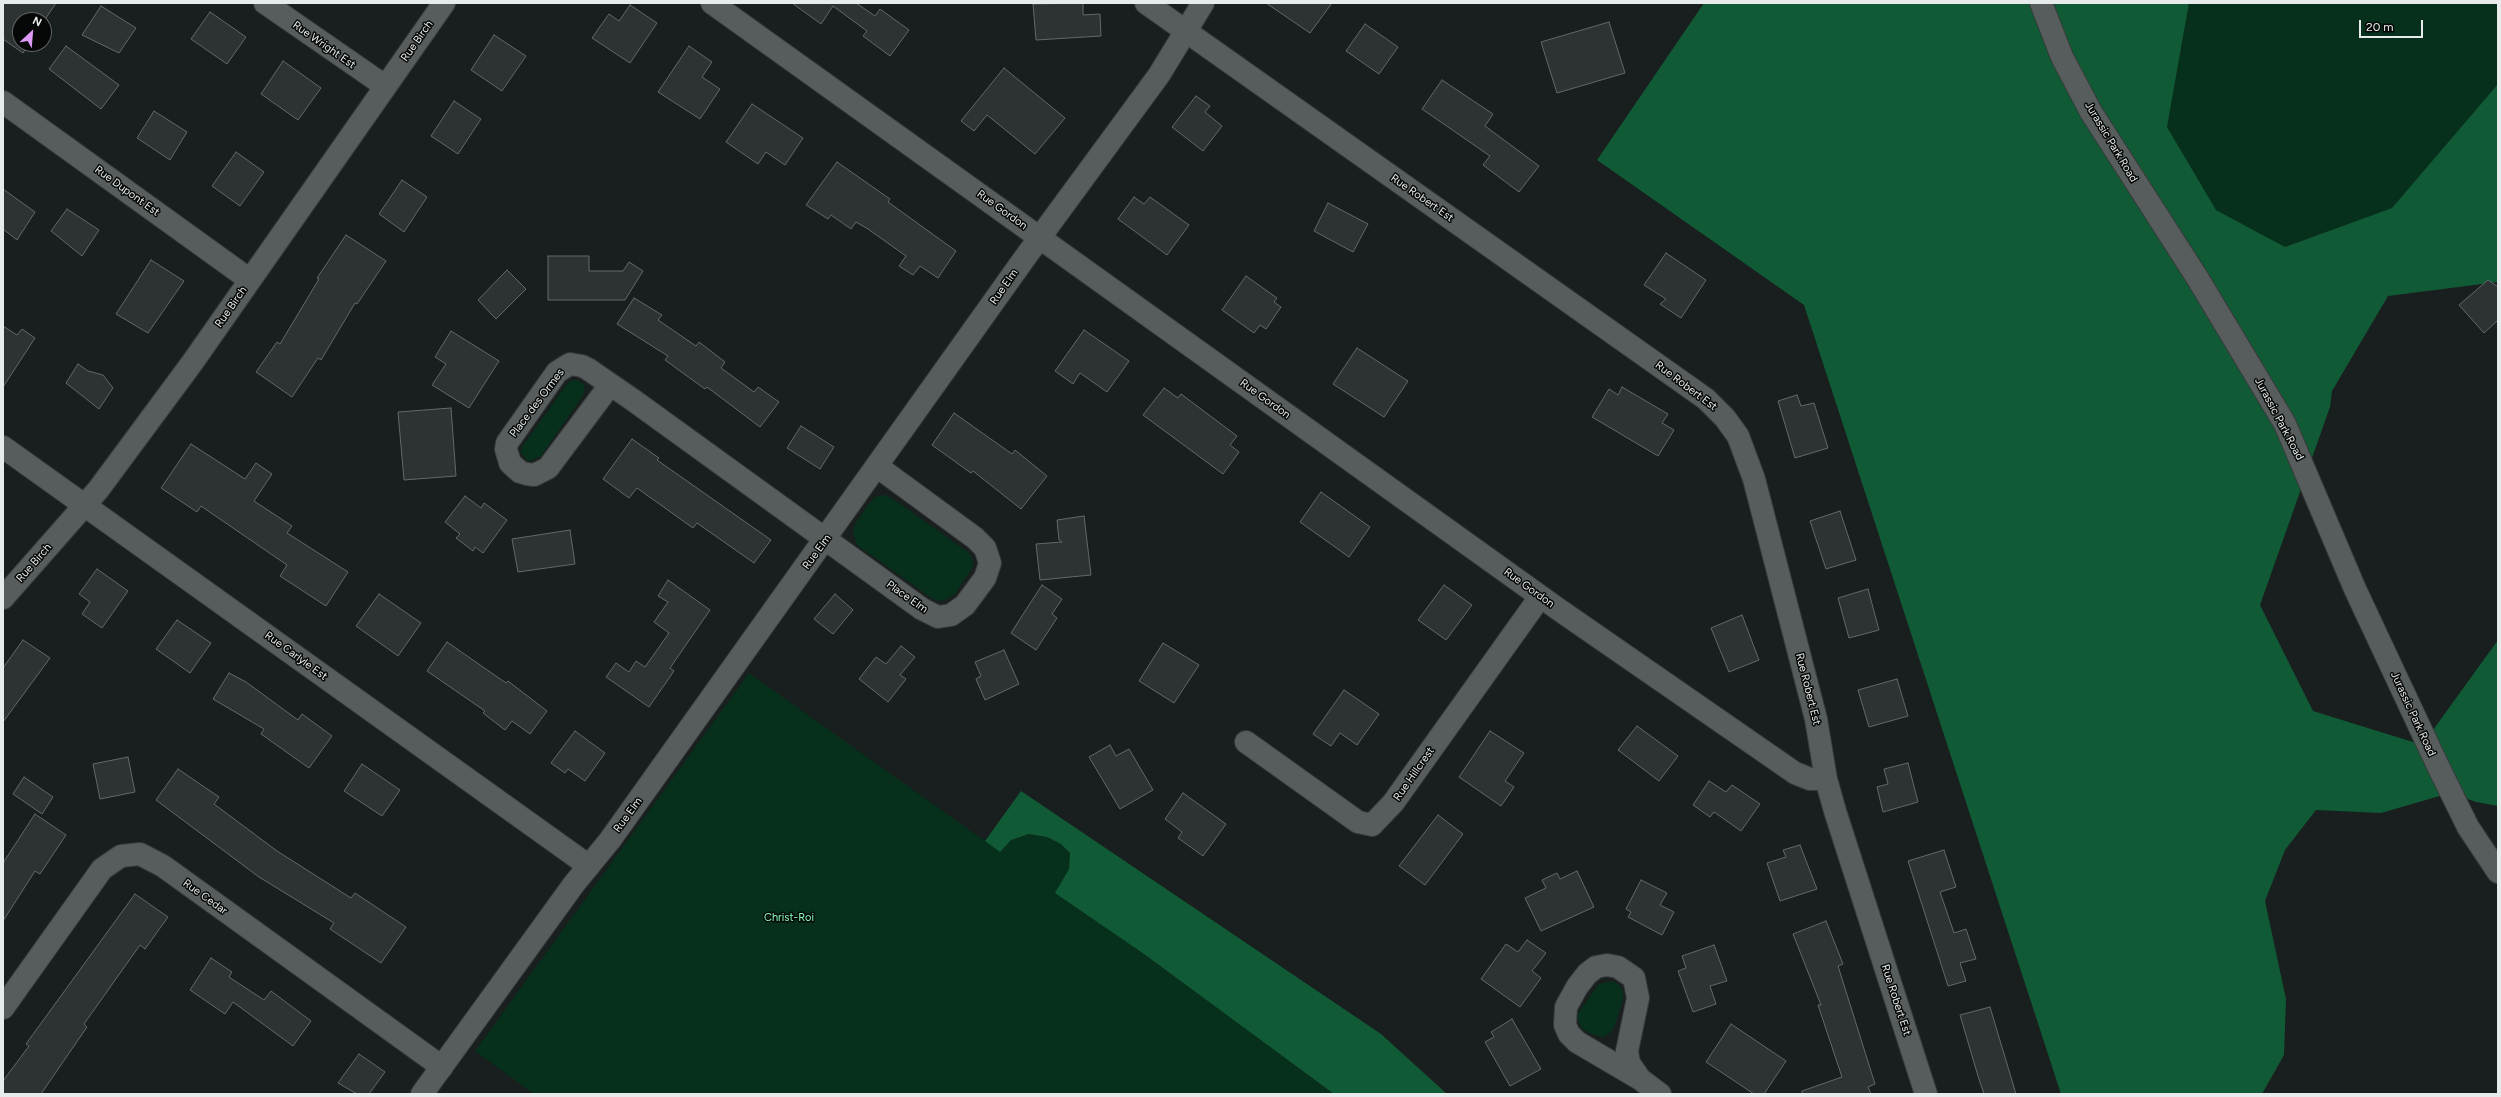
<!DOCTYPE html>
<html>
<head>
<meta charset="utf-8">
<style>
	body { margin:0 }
	#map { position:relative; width:2501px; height:1097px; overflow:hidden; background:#191e1e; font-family:Figtree,sans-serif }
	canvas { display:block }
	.frame { position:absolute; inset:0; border:4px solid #e8ebeb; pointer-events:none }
	.north { position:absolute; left:12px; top:12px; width:40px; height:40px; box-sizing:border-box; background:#060808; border:1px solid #606363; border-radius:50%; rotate:26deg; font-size:11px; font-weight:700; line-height:16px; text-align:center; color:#e8ebeb }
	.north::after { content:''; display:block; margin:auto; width:14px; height:18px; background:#db9af6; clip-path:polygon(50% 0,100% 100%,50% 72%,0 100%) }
	.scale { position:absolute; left:2359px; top:20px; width:64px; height:18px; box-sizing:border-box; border:2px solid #e8ebeb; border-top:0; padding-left:5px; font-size:12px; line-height:14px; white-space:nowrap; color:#e8ebeb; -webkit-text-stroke:3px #060808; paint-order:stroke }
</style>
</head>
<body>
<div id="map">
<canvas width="2501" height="1097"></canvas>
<div class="frame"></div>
<div class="north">N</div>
<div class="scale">20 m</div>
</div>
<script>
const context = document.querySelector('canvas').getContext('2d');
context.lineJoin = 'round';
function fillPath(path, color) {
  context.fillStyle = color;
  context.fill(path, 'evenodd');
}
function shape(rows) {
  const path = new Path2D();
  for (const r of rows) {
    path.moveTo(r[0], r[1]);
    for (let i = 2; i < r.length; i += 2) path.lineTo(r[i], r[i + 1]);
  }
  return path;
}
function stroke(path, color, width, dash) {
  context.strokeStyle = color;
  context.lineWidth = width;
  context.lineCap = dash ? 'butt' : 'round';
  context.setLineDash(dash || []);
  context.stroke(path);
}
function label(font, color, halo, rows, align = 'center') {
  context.font = font + ' Figtree,sans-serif';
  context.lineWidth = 3;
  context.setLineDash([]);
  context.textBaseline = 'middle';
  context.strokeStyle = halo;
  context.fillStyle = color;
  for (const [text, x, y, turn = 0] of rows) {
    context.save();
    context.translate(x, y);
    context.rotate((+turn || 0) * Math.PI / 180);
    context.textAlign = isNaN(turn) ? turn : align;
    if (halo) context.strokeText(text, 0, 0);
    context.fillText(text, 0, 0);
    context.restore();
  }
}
fillPath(shape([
	[2189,3,2498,3,2498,84,2392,208,2285,247,2216,210,2167,127],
	[572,380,578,380,583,384,585,390,582,397,541,456,533,460,528,461,521,453,522,447,567,384],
	[883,495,892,498,969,553,973,561,972,568,955,594,947,599,938,601,930,597,857,545,853,532,855,524,867,506,875,497],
	[749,673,999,851,1011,840,1029,834,1047,837,1061,844,1070,853,1069,869,1056,893,1144,954,1334,1094,534,1094,475,1051],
	[1612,981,1618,984,1623,991,1623,1000,1613,1030,1604,1037,1597,1036,1582,1029,1577,1018,1578,1013,1599,984]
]), '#06301b');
fillPath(shape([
	[1704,3,2189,3,2167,127,2216,210,2285,247,2392,208,2498,84,2498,282,2388,296,2332,391,2330,407,2260,605,2313,711,2413,742,2433,730,2498,640,2498,806,2476,802,2450,793,2381,813,2316,810,2285,850,2265,901,2286,999,2284,1055,2262,1094,2061,1094,1804,305,1597,160],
	[1021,791,1381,1034,1447,1094,1334,1094,1144,954,1055,893,1069,869,1070,853,1061,844,1047,837,1029,834,1011,840,1000,852,985,841]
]), '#105b36');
const building = shape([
	[3,3,56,3,44,21,20,20,20,44,29,44,23,53,3,39,3,3],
	[792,3,856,3,875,16,880,9,909,30,890,56,863,36,867,31,833,6,821,24,792,3],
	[1083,3,1083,15,1100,14,1101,36,1036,40,1033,4,1083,3],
	[1266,3,1332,3,1310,33,1266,3],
	[630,5,657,23,630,63,592,38,609,14,619,21,630,5],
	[101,6,136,28,119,53,82,35,101,6],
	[210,12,246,37,227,64,191,39,210,12],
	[1609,22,1625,73,1557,93,1541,42,1609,22],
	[1365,24,1398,47,1379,74,1346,51,1365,24],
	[494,35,526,56,502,91,471,70,494,35],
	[66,46,119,85,101,109,49,69,66,46],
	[689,46,712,62,702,77,720,89,700,119,658,92,689,46],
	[283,61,321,88,298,120,261,94,283,61],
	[1004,68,1065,118,1035,154,987,115,974,131,961,121,1004,68],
	[1442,80,1493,114,1485,126,1539,166,1519,192,1483,165,1490,156,1422,109,1442,80],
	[1196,96,1210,106,1205,112,1222,126,1203,151,1172,127,1196,96],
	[454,101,481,119,458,154,431,136,454,101],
	[752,104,803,138,785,165,766,152,758,164,726,142,752,104],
	[154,111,187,132,170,160,137,138,154,111],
	[236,152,264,172,240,206,212,186,236,152],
	[837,162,890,199,888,202,956,251,938,278,920,266,913,275,899,266,906,256,868,229,856,222,851,229,831,215,828,219,806,205,837,162],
	[402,180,427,197,404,232,379,214,402,180],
	[3,189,35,212,17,240,3,229,3,189],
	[1134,197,1144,204,1150,197,1189,225,1167,255,1118,219,1134,197],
	[1328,203,1368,224,1353,252,1314,231,1328,203],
	[67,209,99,230,82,256,51,231,67,209],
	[346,235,386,261,357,304,355,303,321,360,318,358,292,397,256,372,277,342,280,344,319,279,317,278,346,235],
	[1666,253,1706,280,1681,318,1660,304,1666,299,1644,285,1666,253],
	[548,256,589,256,589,271,623,271,629,262,643,271,625,300,548,300,548,256],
	[151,260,184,281,148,333,116,314,151,260],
	[507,270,526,289,496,319,478,300,507,270],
	[1246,276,1277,298,1274,302,1281,307,1266,329,1260,325,1254,333,1222,310,1246,276],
	[2488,280,2498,287,2498,320,2484,333,2459,305,2488,280],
	[634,298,662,315,658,320,696,346,699,342,725,362,721,368,754,392,758,387,779,402,760,427,707,387,705,389,665,360,668,356,617,324,634,298],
	[3,326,17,335,22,329,35,338,3,387,3,326],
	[1084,330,1129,361,1107,392,1080,373,1073,384,1055,371,1084,330],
	[451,331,499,361,469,408,432,385,446,364,435,357,451,331],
	[1357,348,1408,381,1384,417,1333,384,1357,348],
	[78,364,88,371,103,375,113,388,99,409,66,383,78,364],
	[1622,387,1668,414,1662,423,1674,430,1658,456,1592,417,1609,389,1618,395,1622,387],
	[1164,388,1178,398,1181,394,1237,436,1230,445,1239,452,1223,474,1143,415,1164,388],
	[1797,395,1801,406,1814,403,1828,448,1795,458,1778,401,1797,395],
	[451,408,456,476,404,480,398,412,451,408],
	[954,413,1012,454,1015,450,1047,476,1021,509,973,471,971,473,932,445,954,413],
	[801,426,834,447,820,469,787,448,801,426],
	[632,439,659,458,657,460,771,540,754,563,697,523,693,528,637,488,629,498,603,479,632,439],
	[191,444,245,479,256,463,272,474,254,501,292,526,287,533,348,572,326,606,280,576,287,565,201,506,197,512,161,488,191,444],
	[1321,492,1370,527,1349,557,1300,522,1321,492],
	[465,496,481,508,484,503,507,520,483,553,475,547,473,551,456,538,460,534,445,522,465,496],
	[1840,511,1856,560,1826,569,1810,521,1840,511],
	[1084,516,1091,575,1040,580,1036,544,1062,542,1059,540,1057,520,1084,516],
	[570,530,575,564,518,572,512,539,570,530],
	[97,569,128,591,102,628,82,614,90,602,79,594,97,569],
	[668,580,710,610,670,668,674,671,649,707,606,677,616,663,629,672,636,661,645,667,669,633,654,622,668,602,658,596,668,580],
	[1042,585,1062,599,1052,614,1057,618,1036,650,1011,633,1042,585],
	[1444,585,1472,605,1446,640,1418,620,1444,585],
	[1868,589,1879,630,1849,638,1838,598,1868,589],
	[379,594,421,623,398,656,356,626,379,594],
	[835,594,853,610,833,634,814,619,835,594],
	[1742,615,1759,660,1729,672,1711,628,1742,615],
	[177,620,211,643,190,673,156,649,177,620],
	[23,640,50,658,3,722,3,668,23,640],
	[447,642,506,683,508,681,547,711,530,734,512,721,505,730,483,713,485,711,427,671,447,642],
	[1163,643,1199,665,1174,703,1139,681,1163,643],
	[901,646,915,657,900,675,906,679,888,702,859,679,876,657,886,664,901,646],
	[1004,650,1019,684,985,700,976,679,981,676,975,662,1004,650],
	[229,673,246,682,298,720,302,714,332,736,309,768,261,734,264,729,213,699,229,673],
	[1897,679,1908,716,1869,727,1858,690,1897,679],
	[1344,690,1379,714,1357,745,1340,733,1331,746,1313,734,1344,690],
	[1637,726,1678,756,1659,781,1618,750,1637,726],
	[575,731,605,753,585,781,568,769,565,773,551,763,575,731],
	[1490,731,1524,753,1505,781,1514,787,1501,806,1459,777,1490,731],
	[1110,745,1116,756,1129,749,1153,790,1120,809,1089,757,1110,745],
	[128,757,135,792,100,799,93,764,128,757],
	[1908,763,1918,802,1883,812,1877,787,1888,784,1884,769,1908,763],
	[362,764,400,790,382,816,344,791,362,764],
	[178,769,219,797,214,804,277,851,351,898,355,893,406,927,381,963,330,929,334,923,259,877,156,800,178,769],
	[24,777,53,797,42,814,13,794,24,777],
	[1709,781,1726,792,1732,785,1760,804,1741,831,1714,812,1710,817,1693,805,1709,781],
	[1183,793,1226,824,1203,856,1178,838,1182,832,1165,819,1183,793],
	[35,814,66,835,40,874,35,871,3,921,3,863,35,814],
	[1438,815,1463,834,1425,885,1399,866,1438,815],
	[1800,845,1817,889,1780,901,1767,863,1786,857,1783,850,1800,845],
	[1944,850,1956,887,1940,892,1954,933,1966,929,1976,959,1960,963,1966,981,1948,986,1908,861,1944,850],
	[1577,871,1594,907,1541,931,1525,898,1546,888,1542,880,1557,873,1560,879,1577,871],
	[1641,880,1667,893,1660,905,1674,912,1662,935,1628,917,1631,912,1626,909,1641,880],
	[135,894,168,917,145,949,140,945,84,1024,87,1027,41,1094,3,1094,3,1081,29,1046,26,1044,135,894],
	[1826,921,1843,964,1838,966,1875,1084,1868,1087,1871,1094,1802,1094,1802,1091,1842,1077,1818,1005,1821,1005,1793,934,1826,921],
	[1527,940,1546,953,1532,971,1541,978,1520,1007,1481,979,1506,944,1518,952,1527,940],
	[1714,945,1727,981,1710,986,1716,1004,1693,1012,1678,971,1686,968,1682,956,1714,945],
	[211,958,232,972,229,977,264,1000,271,991,311,1021,293,1046,233,1002,225,1014,190,990,211,958],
	[1990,1007,2016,1094,1984,1094,1978,1076,1960,1015,1990,1007],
	[1512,1019,1541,1069,1510,1086,1485,1042,1494,1037,1491,1032,1512,1019],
	[1731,1024,1786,1061,1764,1094,1754,1094,1706,1062,1731,1024],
	[359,1054,385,1072,369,1094,357,1094,338,1083,359,1054]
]);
fillPath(building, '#2d3233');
stroke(building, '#64686b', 1);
const minor = shape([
	[265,3,385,86],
	[712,3,1558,609,1795,773,1810,779,1826,779],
	[1146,3,1706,399,1725,418,1738,436,1754,479,1816,719,1826,779,1835,811,1926,1094],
	[2041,3,2062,57,2091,112,2198,279,2285,424,2355,589,2437,764,2468,827,2498,872],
	[3,102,250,280],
	[610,385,548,468,534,475,527,474,520,472,510,463,506,449,507,443,557,372,570,364,582,366,588,369,633,400,922,609,938,617,951,615,965,605,985,578,990,563,985,548,975,538,878,467],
	[3,447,589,866],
	[3,598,98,490,192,363,444,3],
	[1246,742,1358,822,1372,825,1393,803,1540,597],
	[3,1008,102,869,121,856,140,854,163,866,442,1067],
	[1640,1079,1629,1063,1627,1051,1638,998,1634,978,1618,967,1607,965,1596,967,1587,974,1577,987,1566,1007,1565,1025,1569,1034,1577,1042,1640,1079,1660,1094],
	[422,1094,574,884,610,840,1024,259,1159,75,1203,3]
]);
stroke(minor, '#373a3a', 24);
stroke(minor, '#575c5c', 22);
label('11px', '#e8ebeb', '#060808', [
	["Rue Birch",417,41,-55],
	["Rue Wright Est",324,45,35],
	["Jurassic Park Road",2111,142,59],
	["Rue Dupont Est",127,191,36],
	["Rue Robert Est",1422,198,35],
	["Rue Gordon",1002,210,36],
	["Rue Elm",1004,287,-55],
	["Rue Birch",231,307,-55],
	["Rue Robert Est",1686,386,37],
	["Rue Gordon",1265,399,36],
	["Place des Ormes",537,403,-53],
	["Jurassic Park Road",2279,419,62],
	["Rue Elm",817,552,-54],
	["Rue Birch",34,563,-49],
	["Rue Gordon",1529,588,36],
	["Place Elm",907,597,35],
	["Rue Carlyle Est",296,656,36],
	["Rue Robert Est",1808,689,76],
	["Jurassic Park Road",2413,714,65],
	["Rue Hillcrest",1414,774,-55],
	["Rue Elm",628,815,-54],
	["Rue Cedar",205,897,36],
	["Rue Robert Est",1896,1000,72]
]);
label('11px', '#86fdb8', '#060808', [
	["Christ-Roi",789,918]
]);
</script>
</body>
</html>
